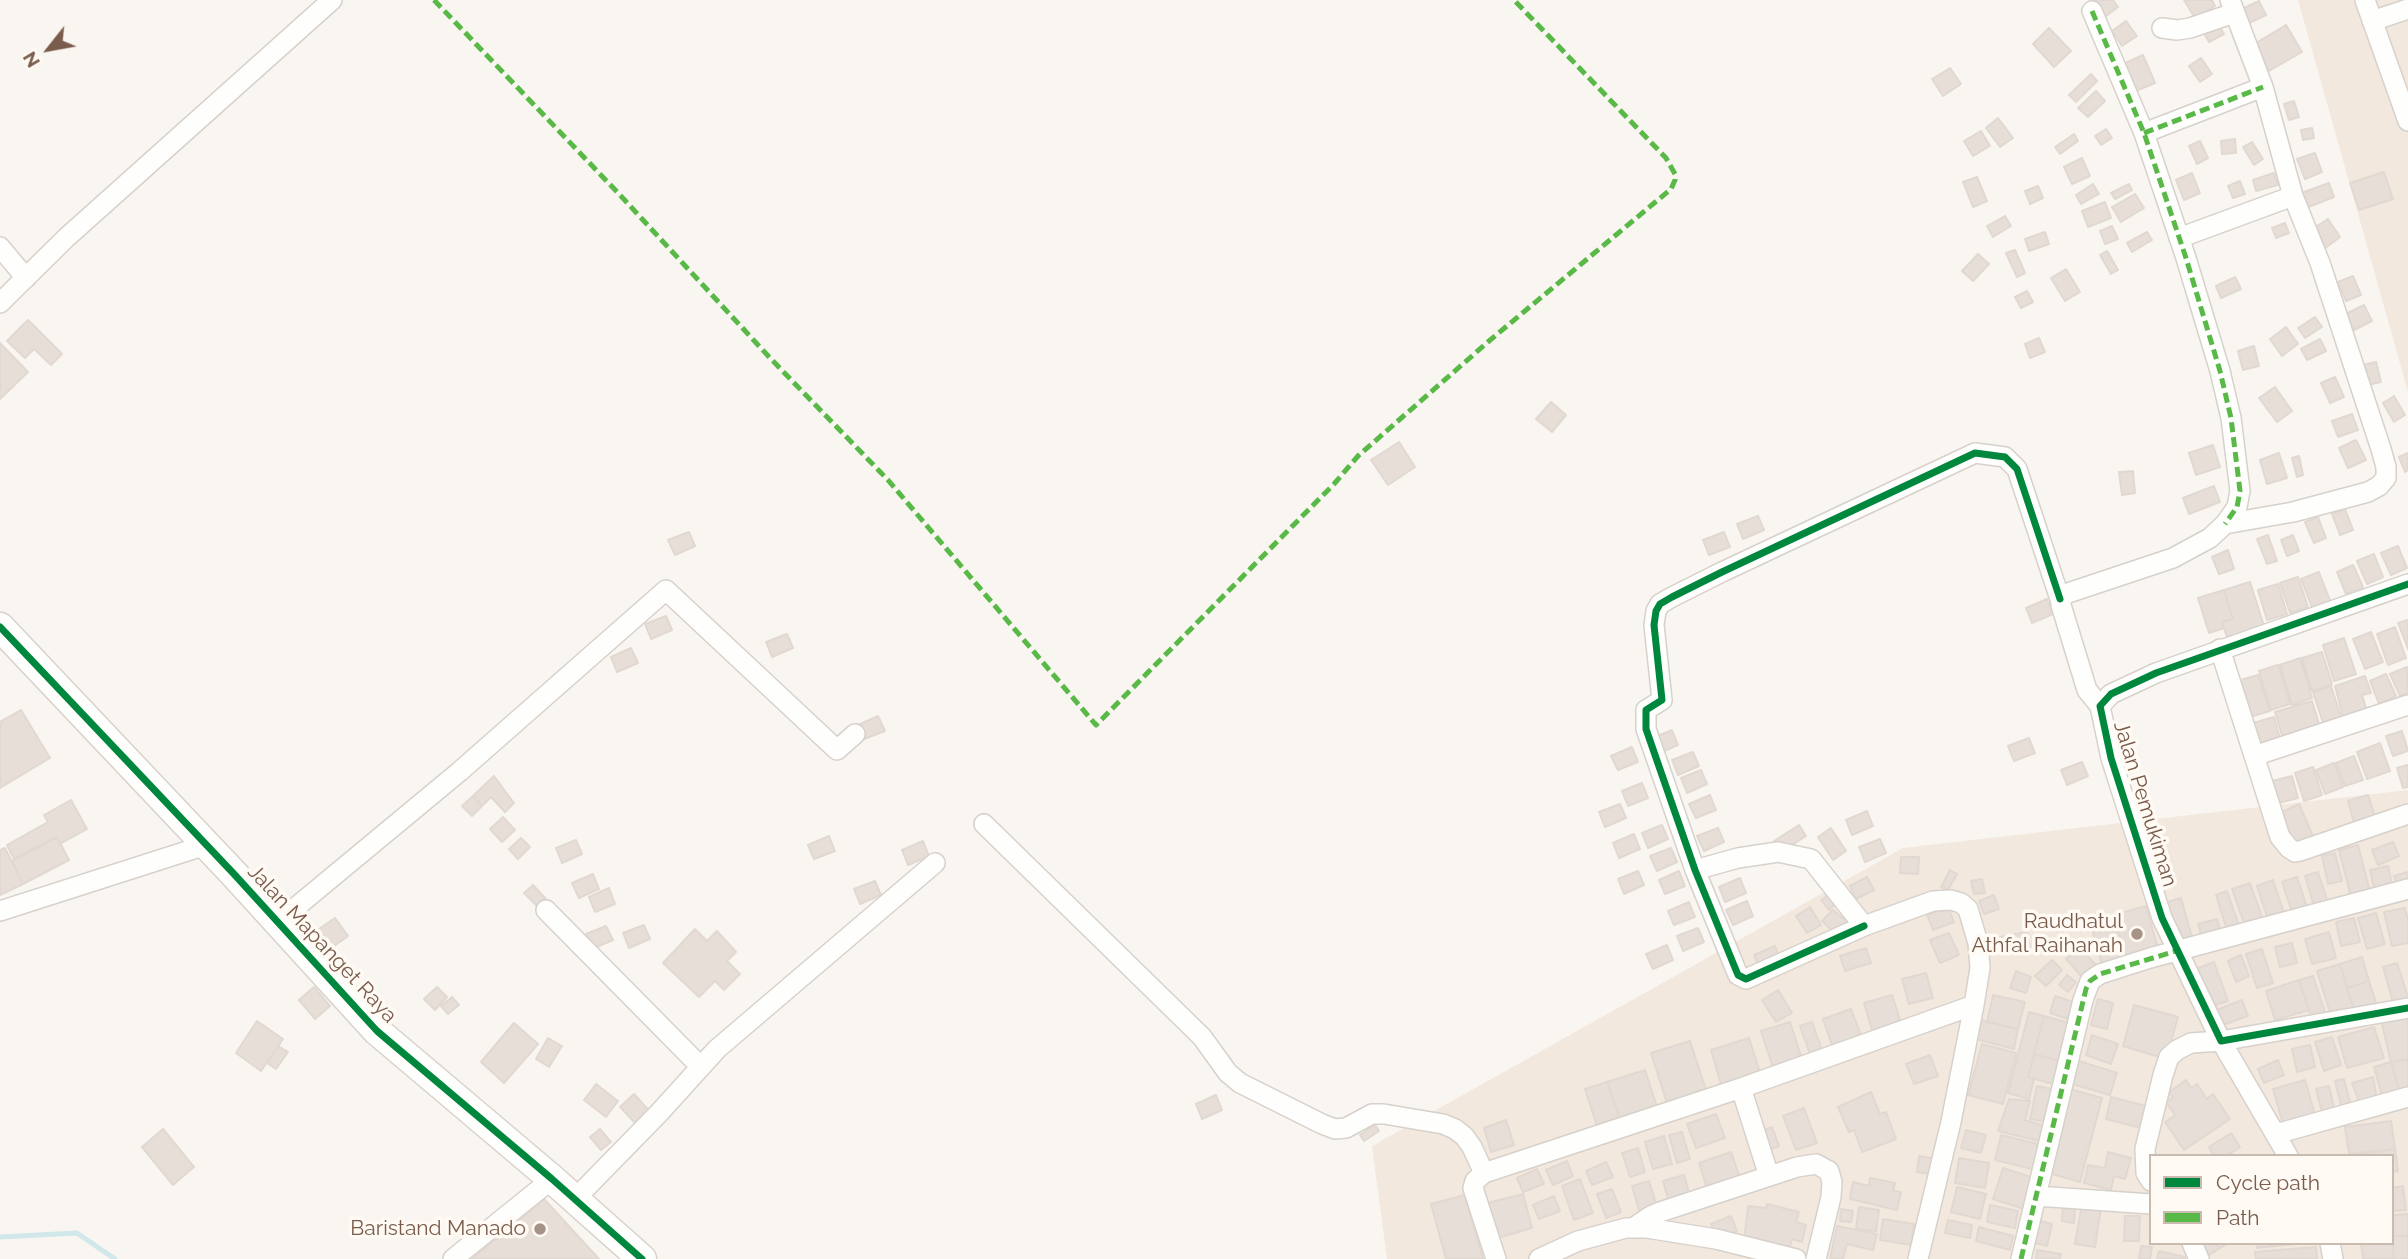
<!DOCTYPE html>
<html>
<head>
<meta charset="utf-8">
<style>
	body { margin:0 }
	#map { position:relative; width:2408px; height:1259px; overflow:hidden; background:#f9f5f0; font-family:Raleway,sans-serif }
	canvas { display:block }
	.legend { position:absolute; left:2149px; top:1154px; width:245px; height:91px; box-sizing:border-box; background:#fffaf3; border:2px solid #cabbb1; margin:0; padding:9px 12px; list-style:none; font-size:21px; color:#7a5c4d }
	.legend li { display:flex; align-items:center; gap:14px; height:35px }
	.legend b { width:35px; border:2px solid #cabbb1 }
	.north { position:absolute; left:14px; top:14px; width:70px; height:70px; -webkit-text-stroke:5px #fffaf3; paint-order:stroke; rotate:239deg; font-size:19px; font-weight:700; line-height:28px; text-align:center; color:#7a5c4d }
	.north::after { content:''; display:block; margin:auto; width:24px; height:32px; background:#7a5c4d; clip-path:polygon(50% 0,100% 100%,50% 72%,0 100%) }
</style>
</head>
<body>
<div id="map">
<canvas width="2408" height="1259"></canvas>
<ul class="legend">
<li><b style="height:9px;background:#00873e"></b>Cycle path</li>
<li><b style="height:9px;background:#58b947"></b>Path</li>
</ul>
<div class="north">N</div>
</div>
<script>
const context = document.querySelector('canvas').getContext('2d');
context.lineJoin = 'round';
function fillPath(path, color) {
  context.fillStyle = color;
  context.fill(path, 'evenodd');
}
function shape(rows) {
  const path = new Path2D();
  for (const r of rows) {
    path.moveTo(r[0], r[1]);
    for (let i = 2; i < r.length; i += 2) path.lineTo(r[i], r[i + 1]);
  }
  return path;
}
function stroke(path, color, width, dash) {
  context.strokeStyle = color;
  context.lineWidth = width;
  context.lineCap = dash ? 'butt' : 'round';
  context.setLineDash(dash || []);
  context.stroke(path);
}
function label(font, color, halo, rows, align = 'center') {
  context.font = font + ' Raleway,sans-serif';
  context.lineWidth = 7;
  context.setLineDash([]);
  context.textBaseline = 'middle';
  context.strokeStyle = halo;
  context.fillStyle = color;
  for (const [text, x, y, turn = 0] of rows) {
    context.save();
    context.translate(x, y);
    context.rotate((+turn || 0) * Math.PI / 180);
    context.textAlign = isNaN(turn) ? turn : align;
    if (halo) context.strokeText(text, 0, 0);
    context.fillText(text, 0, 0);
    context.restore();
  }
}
fillPath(shape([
	[2298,0,2408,0,2408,392],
	[2408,790,2408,1259,1387,1259,1372,1146,1903,848],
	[2151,1156,2392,1156,2392,1243,2151,1243]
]), '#f2e8de');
stroke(shape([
	[0,1237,77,1233,115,1259]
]), '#d0e8ea', 5);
const building = shape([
	[2095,0,2113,0,2118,7,2102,19,2091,3,2095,0],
	[2184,0,2212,0,2215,6,2195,18,2184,0],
	[2259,1,2266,15,2249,23,2242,9,2259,1],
	[2126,21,2137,36,2122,46,2112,31,2126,21],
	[2217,22,2224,34,2209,42,2202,30,2217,22],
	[2286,25,2302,52,2269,71,2254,44,2286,25],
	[2049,28,2071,51,2054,67,2033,44,2049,28],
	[2143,55,2155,83,2131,93,2119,66,2143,55],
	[2201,58,2212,74,2200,82,2189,66,2201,58],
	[1950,68,1961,84,1943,96,1932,79,1950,68],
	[2091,74,2097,81,2076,102,2069,95,2091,74],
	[2096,91,2105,101,2088,117,2078,108,2096,91],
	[2294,101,2299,117,2289,120,2284,104,2294,101],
	[1998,118,2013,138,2000,147,1986,128,1998,118],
	[2312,128,2314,138,2303,140,2301,130,2312,128],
	[2106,129,2112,138,2101,145,2095,136,2106,129],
	[1981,131,1990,146,1973,156,1964,141,1981,131],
	[2074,134,2078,141,2060,154,2055,147,2074,134],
	[2235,139,2236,153,2222,154,2221,141,2235,139],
	[2200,141,2208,158,2197,164,2189,146,2200,141],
	[2252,142,2263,159,2254,165,2243,147,2252,142],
	[2315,153,2322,172,2305,179,2297,159,2315,153],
	[2082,158,2090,176,2072,184,2064,167,2082,158],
	[2384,172,2393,199,2359,210,2350,183,2384,172],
	[2192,173,2200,193,2184,200,2176,180,2192,173],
	[2274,173,2278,185,2256,191,2253,180,2274,173],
	[1977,177,1987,201,1973,207,1963,182,1977,177],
	[2240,181,2245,194,2233,198,2228,186,2240,181],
	[2329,183,2334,197,2306,208,2301,193,2329,183],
	[2093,184,2099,194,2081,204,2076,195,2093,184],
	[2129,184,2132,190,2115,199,2111,193,2129,184],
	[2038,186,2043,198,2030,204,2025,191,2038,186],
	[2135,194,2144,208,2121,222,2112,207,2135,194],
	[2105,202,2111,218,2088,227,2082,211,2105,202],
	[2005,216,2011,226,1993,237,1987,226,2005,216],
	[2328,219,2340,237,2324,249,2311,230,2328,219],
	[2285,223,2289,233,2276,238,2272,228,2285,223],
	[2112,226,2118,239,2105,244,2100,231,2112,226],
	[2045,232,2049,244,2029,251,2025,239,2045,232],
	[2147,232,2152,240,2132,252,2127,243,2147,232],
	[2015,250,2025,273,2017,277,2006,253,2015,250],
	[2107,251,2118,270,2111,274,2100,255,2107,251],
	[1978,254,1989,264,1973,281,1962,271,1978,254],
	[2066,269,2080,292,2065,301,2051,278,2066,269],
	[2353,276,2361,295,2346,301,2338,282,2353,276],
	[2235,277,2241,289,2221,298,2216,286,2235,277],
	[2027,291,2033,302,2021,308,2015,297,2027,291],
	[2364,305,2372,321,2354,330,2346,314,2364,305],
	[2315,317,2322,327,2305,338,2298,328,2315,317],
	[28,320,62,354,51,365,34,349,25,358,7,341,28,320],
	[2286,327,2298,344,2282,356,2270,339,2286,327],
	[2039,338,2045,352,2030,358,2025,344,2039,338],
	[2320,339,2326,351,2307,360,2301,349,2320,339],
	[0,343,28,372,0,399,0,343],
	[2254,346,2259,366,2243,370,2238,351,2254,346],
	[2376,362,2381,382,2367,385,2363,365,2376,362],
	[2335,377,2344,397,2330,403,2321,383,2335,377],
	[2275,387,2292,411,2277,422,2259,398,2275,387],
	[2394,396,2405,415,2394,422,2383,403,2394,396],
	[1551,402,1566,415,1552,432,1536,419,1551,402],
	[2352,414,2358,430,2338,437,2332,421,2352,414],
	[2356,440,2366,460,2348,468,2339,448,2356,440],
	[1399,442,1415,467,1388,485,1371,460,1399,442],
	[2213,445,2220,467,2196,475,2189,453,2213,445],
	[2279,453,2287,478,2267,484,2260,460,2279,453],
	[2408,453,2408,470,2405,472,2399,457,2408,453],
	[2299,456,2303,475,2297,477,2292,458,2299,456],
	[2133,471,2135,493,2122,495,2119,472,2133,471],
	[2214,486,2220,502,2189,514,2183,498,2214,486],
	[2345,509,2353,530,2340,535,2332,514,2345,509],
	[1758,516,1764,530,1743,539,1737,524,1758,516],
	[2318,517,2326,538,2314,543,2305,522,2318,517],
	[689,532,695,546,675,555,668,540,689,532],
	[1724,532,1730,547,1709,555,1703,540,1724,532],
	[2268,535,2277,561,2267,564,2257,539,2268,535],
	[2293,535,2299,551,2287,556,2281,540,2293,535],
	[2398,546,2407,568,2391,575,2381,553,2398,546],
	[2228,550,2234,569,2219,574,2212,557,2228,550],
	[2374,554,2383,577,2367,584,2357,561,2374,554],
	[2353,565,2363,587,2346,594,2337,572,2353,565],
	[2319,572,2331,603,2313,610,2301,579,2319,572],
	[2298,577,2308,607,2290,613,2280,583,2298,577],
	[2250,582,2264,626,2227,637,2222,622,2233,619,2224,590,2250,582],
	[2278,584,2287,614,2267,620,2258,590,2278,584],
	[2224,590,2233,619,2222,622,2224,628,2209,633,2198,598,2224,590],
	[2047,599,2053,614,2032,623,2026,608,2047,599],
	[666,616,672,630,651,639,645,624,666,616],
	[2408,620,2408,649,2398,623,2408,620],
	[2395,627,2406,658,2388,665,2377,634,2395,627],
	[2371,632,2383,662,2365,669,2353,639,2371,632],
	[787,634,793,648,772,657,766,642,787,634],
	[2344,638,2356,674,2334,681,2323,645,2344,638],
	[631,648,638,663,617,672,611,657,631,648],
	[2322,652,2332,684,2312,691,2302,658,2322,652],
	[2300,658,2312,698,2292,705,2280,665,2300,658],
	[2278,665,2290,704,2271,710,2259,671,2278,665],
	[2407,667,2408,693,2400,696,2390,674,2407,667],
	[2386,674,2396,696,2379,704,2370,681,2386,674],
	[2258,675,2270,711,2246,718,2234,682,2258,675],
	[2365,676,2371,693,2362,695,2369,717,2345,724,2335,686,2365,676],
	[2331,686,2344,726,2326,732,2313,692,2331,686],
	[2312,701,2322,734,2285,745,2275,712,2312,701],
	[21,710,50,758,0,788,0,722,21,710],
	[878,716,885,731,864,739,858,725,878,716],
	[2274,717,2282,745,2259,752,2250,724,2274,717],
	[1672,730,1678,745,1657,754,1651,739,1672,730],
	[2402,731,2408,751,2393,756,2386,736,2402,731],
	[2029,738,2035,753,2014,761,2008,746,2029,738],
	[2380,743,2390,771,2367,779,2357,752,2380,743],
	[1632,747,1638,762,1618,770,1611,756,1632,747],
	[1693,752,1699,766,1678,775,1672,760,1693,752],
	[2354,756,2363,780,2345,786,2336,763,2354,756],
	[2082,762,2088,776,2067,785,2061,770,2082,762],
	[2334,763,2343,787,2325,794,2316,770,2334,763],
	[2408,765,2408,787,2403,788,2397,768,2408,765],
	[2313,767,2322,795,2304,801,2295,773,2313,767],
	[1701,770,1707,784,1687,793,1681,778,1701,770],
	[494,776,514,803,505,812,491,797,482,806,473,796,494,776],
	[2292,776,2298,798,2275,804,2268,782,2292,776],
	[1642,783,1648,798,1628,806,1622,791,1642,783],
	[1710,795,1716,810,1696,818,1689,804,1710,795],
	[2368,795,2376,820,2355,826,2348,801,2368,795],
	[473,796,482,806,472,816,462,806,473,796],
	[71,800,87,829,60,844,57,837,14,859,7,845,48,822,44,815,71,800],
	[1620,804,1626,818,1605,827,1599,812,1620,804],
	[2299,804,2315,841,2295,851,2278,814,2299,804],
	[1867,811,1873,826,1852,835,1846,820,1867,811],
	[503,817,515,830,502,842,490,829,503,817],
	[1662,825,1668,839,1648,848,1642,833,1662,825],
	[1799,825,1806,836,1781,852,1774,841,1799,825],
	[1718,828,1724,842,1704,851,1697,836,1718,828],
	[1831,828,1846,851,1833,860,1818,837,1831,828],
	[1634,834,1640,849,1619,858,1613,843,1634,834],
	[829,836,835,851,814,859,808,845,829,836],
	[57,837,69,860,23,884,12,861,57,837],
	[521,838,530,847,518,859,509,849,521,838],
	[1880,839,1886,853,1865,862,1859,847,1880,839],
	[576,840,582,854,562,863,556,848,576,840],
	[923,841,929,856,908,865,902,850,923,841],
	[2393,842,2399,856,2378,865,2372,850,2393,842],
	[2358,845,2371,896,2352,901,2339,850,2358,845],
	[5,848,23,884,0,895,0,850,5,848],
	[1671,848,1677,862,1657,871,1650,856,1671,848],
	[2335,853,2342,881,2328,884,2322,856,2335,853],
	[1901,857,1919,857,1918,874,1900,873,1901,857],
	[2388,866,2394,893,2376,897,2370,870,2388,866],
	[1950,870,1957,874,1948,890,1941,887,1950,870],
	[1638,871,1644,885,1624,894,1618,879,1638,871],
	[1679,871,1685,886,1665,894,1659,880,1679,871],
	[2318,872,2330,909,2316,913,2305,876,2318,872],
	[2408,872,2408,886,2399,889,2394,876,2408,872],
	[593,874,599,889,579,898,572,883,593,874],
	[1867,877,1874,890,1856,899,1850,886,1867,877],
	[2297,877,2309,913,2294,918,2282,882,2297,877],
	[1740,878,1746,893,1725,902,1719,887,1740,878],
	[1982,879,1985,893,1974,894,1971,881,1982,879],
	[2273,880,2286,919,2270,925,2257,886,2273,880],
	[875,881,881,895,860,904,854,889,875,881],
	[2250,883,2263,920,2245,926,2232,889,2250,883],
	[533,885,546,899,538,907,524,893,533,885],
	[609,888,615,904,595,912,589,897,609,888],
	[2227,891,2239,926,2227,930,2216,895,2227,891],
	[1832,892,1839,901,1829,910,1821,900,1832,892],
	[1994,895,1999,909,1984,914,1979,901,1994,895],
	[2181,898,2194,944,2181,947,2168,902,2181,898],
	[1747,901,1753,916,1733,925,1726,910,1747,901],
	[1689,902,1695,917,1674,925,1668,911,1689,902],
	[2146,906,2159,952,2127,961,2114,915,2146,906],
	[1810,907,1821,925,1807,933,1796,916,1810,907],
	[1948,907,1954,922,1933,930,1927,915,1948,907],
	[2405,908,2408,920,2408,943,2392,946,2384,912,2405,908],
	[1833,910,1849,924,1838,936,1822,921,1833,910],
	[2376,913,2385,944,2367,949,2358,918,2376,913],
	[2114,915,2127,961,2103,968,2090,922,2114,915],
	[335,918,348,936,330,949,316,931,335,918],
	[2354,918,2360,942,2341,946,2336,922,2354,918],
	[2217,919,2222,937,2203,942,2198,924,2217,919],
	[644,925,650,939,629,948,623,933,644,925],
	[606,926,613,940,592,949,586,934,606,926],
	[1698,928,1704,942,1683,951,1677,936,1698,928],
	[695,929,707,941,717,931,736,952,727,961,740,974,724,990,715,981,699,997,663,963,695,929],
	[2027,932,2030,947,2003,952,2000,937,2027,932],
	[2329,932,2336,958,2312,964,2305,939,2329,932],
	[1949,933,1959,955,1940,963,1930,940,1949,933],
	[2292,943,2297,963,2280,967,2275,947,2292,943],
	[1667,945,1673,960,1653,969,1646,954,1667,945],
	[1775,946,1781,961,1760,969,1754,955,1775,946],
	[2079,947,2096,965,2083,978,2066,959,2079,947],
	[1866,948,1871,963,1845,971,1840,956,1866,948],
	[2262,949,2273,983,2257,988,2246,954,2262,949],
	[2241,955,2249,976,2236,982,2228,961,2241,955],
	[2362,957,2369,981,2347,988,2340,964,2362,957],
	[2052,960,2062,970,2046,986,2035,976,2052,960],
	[2214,962,2228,1001,2207,1008,2193,970,2214,962],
	[2397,963,2408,997,2393,1002,2383,967,2397,963],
	[2340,964,2355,1013,2332,1019,2317,971,2340,964],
	[2016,971,2031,977,2026,993,2010,988,2016,971],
	[1926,973,1933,998,1909,1004,1902,979,1926,973],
	[2067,975,2076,982,2068,992,2059,985,2067,975],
	[2313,976,2327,1018,2313,1023,2299,980,2313,976],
	[2299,980,2309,1010,2275,1020,2266,991,2299,980],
	[2369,981,2377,1006,2355,1013,2347,988,2369,981],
	[314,987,330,1006,315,1019,299,1000,314,987],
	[437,987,447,997,435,1010,424,999,437,987],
	[1778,990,1792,1013,1776,1022,1762,1000,1778,990],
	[1892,995,1901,1023,1872,1030,1864,1003,1892,995],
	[1993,995,2025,1002,2018,1029,1987,1022,1993,995],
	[2055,996,2073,1002,2068,1019,2050,1013,2055,996],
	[452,997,459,1005,448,1014,441,1006,452,997],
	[2098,999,2113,1003,2107,1029,2091,1025,2098,999],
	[2242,1000,2248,1016,2217,1027,2211,1012,2242,1000],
	[2134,1005,2178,1017,2166,1059,2123,1046,2134,1005],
	[1851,1009,1861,1035,1832,1045,1823,1019,1851,1009],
	[2029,1012,2044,1016,2028,1077,2034,1079,2029,1099,2008,1093,2029,1012],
	[2408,1014,2408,1059,2391,1062,2381,1020,2408,1014],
	[2044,1016,2076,1025,2066,1063,2034,1054,2044,1016],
	[1981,1020,2018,1029,2014,1049,1976,1039,1981,1020],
	[257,1021,283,1039,261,1071,236,1053,257,1021],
	[1790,1022,1803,1062,1774,1071,1761,1031,1790,1022],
	[1812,1022,1822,1050,1810,1054,1800,1026,1812,1022],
	[514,1023,538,1044,504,1083,481,1062,514,1023],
	[2374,1027,2384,1058,2347,1068,2338,1037,2374,1027],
	[2092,1035,2118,1044,2111,1064,2086,1055,2092,1035],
	[2332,1037,2341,1065,2324,1071,2315,1042,2332,1037],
	[548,1038,562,1046,549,1067,536,1059,548,1038],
	[1749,1038,1762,1079,1723,1091,1711,1050,1749,1038],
	[1690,1041,1706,1090,1667,1103,1651,1053,1690,1041],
	[1982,1044,2016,1053,2003,1104,1968,1095,1982,1044],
	[2310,1045,2315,1067,2297,1072,2292,1049,2310,1045],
	[278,1046,288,1052,276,1069,267,1063,278,1046],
	[2034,1054,2066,1063,2060,1086,2028,1077,2034,1054],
	[1930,1055,1938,1076,1914,1084,1906,1064,1930,1055],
	[2408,1059,2408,1094,2401,1097,2391,1062,2408,1059],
	[2278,1060,2284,1075,2264,1083,2258,1069,2278,1060],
	[2079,1061,2117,1073,2110,1095,2072,1084,2079,1061],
	[2391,1062,2401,1097,2383,1100,2374,1067,2391,1062],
	[1645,1070,1658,1110,1621,1122,1607,1082,1645,1070],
	[2373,1077,2378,1104,2361,1107,2352,1083,2373,1077],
	[2344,1079,2352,1110,2343,1113,2335,1081,2344,1079],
	[2186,1080,2191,1088,2197,1084,2207,1099,2213,1094,2230,1119,2184,1150,2165,1122,2175,1115,2166,1102,2173,1097,2169,1092,2186,1080],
	[2305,1080,2317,1122,2285,1131,2273,1089,2305,1080],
	[1607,1082,1621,1122,1598,1129,1585,1089,1607,1082],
	[596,1084,618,1101,606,1117,584,1100,596,1084],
	[2037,1086,2057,1090,2050,1123,2030,1119,2037,1086],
	[2329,1086,2336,1116,2324,1119,2316,1089,2329,1086],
	[2070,1089,2102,1098,2080,1182,2049,1173,2070,1089],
	[1871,1092,1880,1114,1886,1112,1896,1139,1862,1152,1854,1130,1849,1132,1838,1107,1871,1092],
	[634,1094,651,1113,638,1126,620,1107,634,1094],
	[1216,1095,1222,1110,1202,1119,1196,1104,1216,1095],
	[2111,1097,2150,1107,2145,1129,2106,1119,2111,1097],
	[2009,1099,2030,1101,2025,1120,2044,1126,2043,1142,1998,1131,2009,1099],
	[1804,1108,1817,1143,1796,1150,1783,1116,1804,1108],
	[1716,1114,1725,1138,1696,1148,1687,1124,1716,1114],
	[1506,1120,1514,1145,1491,1152,1484,1128,1506,1120],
	[2391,1121,2395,1149,2349,1154,2345,1127,2391,1121],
	[1375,1125,1379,1131,1364,1141,1360,1135,1375,1125],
	[1772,1127,1779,1146,1765,1151,1758,1132,1772,1127],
	[163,1129,194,1167,173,1185,142,1147,163,1129],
	[600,1129,611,1142,601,1150,590,1137,600,1129],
	[1966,1130,1986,1135,1981,1153,1961,1148,1966,1130],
	[1682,1132,1690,1159,1677,1163,1669,1135,1682,1132],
	[2231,1133,2240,1147,2227,1156,2214,1156,2209,1147,2231,1133],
	[2001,1135,2046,1146,2040,1171,1995,1160,2001,1135],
	[1664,1136,1672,1164,1653,1169,1645,1142,1664,1136],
	[1638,1148,1645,1172,1630,1177,1622,1153,1638,1148],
	[2395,1149,2398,1171,2392,1172,2392,1156,2349,1156,2395,1149],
	[1731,1152,1740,1178,1707,1189,1699,1163,1731,1152],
	[2108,1152,2131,1158,2125,1179,2114,1176,2111,1190,2084,1183,2088,1165,2105,1168,2108,1152],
	[1919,1156,1937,1159,1935,1175,1917,1172,1919,1156],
	[1959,1158,1989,1163,1985,1188,1955,1183,1959,1158],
	[1567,1161,1573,1176,1553,1185,1546,1170,1567,1161],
	[1606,1162,1613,1177,1592,1185,1586,1171,1606,1162],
	[2003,1168,2034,1178,2024,1209,1993,1199,2003,1168],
	[1537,1169,1544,1184,1523,1192,1517,1178,1537,1169],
	[1684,1175,1690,1196,1669,1202,1663,1181,1684,1175],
	[1870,1178,1895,1183,1893,1191,1901,1192,1897,1210,1850,1199,1853,1182,1869,1186,1870,1178],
	[1580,1179,1593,1213,1574,1220,1562,1186,1580,1179],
	[1649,1181,1657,1207,1640,1213,1632,1186,1649,1181],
	[2403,1186,2406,1210,2392,1211,2392,1188,2403,1186],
	[1957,1187,1986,1194,1980,1219,1951,1212,1957,1187],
	[1612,1189,1621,1212,1606,1218,1597,1194,1612,1189],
	[1523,1194,1532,1228,1494,1239,1484,1204,1523,1194],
	[1465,1195,1483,1259,1446,1259,1431,1204,1465,1195],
	[1554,1196,1560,1211,1539,1219,1533,1205,1554,1196],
	[544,1199,599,1259,472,1259,544,1199],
	[1767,1204,1799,1212,1796,1222,1806,1225,1802,1242,1792,1239,1789,1249,1744,1241,1748,1206,1766,1208,1767,1204],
	[2082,1204,2101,1207,2095,1247,2075,1244,2082,1204],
	[1990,1205,2018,1211,2015,1228,1987,1222,1990,1205],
	[1859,1207,1879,1210,1876,1231,1856,1229,1859,1207],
	[2063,1207,2075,1209,2074,1223,2062,1221,2063,1207],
	[1841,1209,1853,1211,1851,1222,1840,1221,1841,1209],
	[2408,1214,2408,1236,2392,1236,2392,1215,2408,1214],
	[1731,1216,1737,1231,1717,1240,1711,1224,1731,1216],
	[2125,1216,2140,1216,2139,1241,2124,1241,2125,1216],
	[1883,1219,1914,1224,1911,1245,1880,1240,1883,1219],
	[1948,1220,1972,1225,1970,1238,1945,1233,1948,1220],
	[2037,1220,2052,1224,2047,1246,2032,1242,2037,1220],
	[1837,1226,1877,1234,1873,1250,1847,1244,1843,1259,1830,1259,1837,1226],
	[1979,1227,2013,1236,2010,1250,1976,1241,1979,1227],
	[2392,1236,2408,1236,2408,1259,2394,1259,2392,1236],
	[2392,1238,2394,1259,2363,1259,2361,1243,2392,1243,2392,1238],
	[2201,1243,2228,1243,2209,1255,2201,1243],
	[2256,1243,2295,1243,2295,1244,2257,1248,2256,1243],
	[2141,1246,2152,1247,2150,1259,2139,1259,2141,1246],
	[2316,1247,2317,1259,2256,1259,2255,1252,2316,1247],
	[2037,1250,2061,1254,2060,1259,2036,1259,2037,1250],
	[2159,1251,2185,1257,2185,1259,2157,1259,2159,1251]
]);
fillPath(building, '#e6ded7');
stroke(building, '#e2d8d2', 2);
const street = shape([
	[2365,0,2408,121],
	[2092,11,2144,133,2186,258,2220,371,2231,418,2240,491,2237,507,2225,524,2210,538,2173,558,2062,595,2061,605,2087,690,2100,706],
	[2372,21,2408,9],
	[2162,28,2177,30,2190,28,2234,13],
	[2144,133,2263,87],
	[2179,238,2293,196],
	[0,247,26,278],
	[0,303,66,238,332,0],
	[2225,524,2293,512,2368,492,2379,486,2386,478,2386,467,2381,449,2320,263,2293,196,2263,87,2230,0],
	[2408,584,2156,673,2111,694,2100,706,2111,758,2162,918,2221,1041,2408,1008],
	[2220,649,2280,837,2289,848,2295,852,2300,851,2408,814],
	[2254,756,2408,705],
	[984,824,1202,1037,1228,1073,1240,1083,1322,1124,1335,1129,1346,1128,1372,1114,1384,1114,1443,1124,1455,1129,1464,1136,1472,1147,1484,1173],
	[1695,870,1738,858,1778,852,1811,859,1864,926,1933,901,1951,900,1961,903,1968,909,1978,943,1980,968,1974,1005],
	[546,910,700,1066],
	[0,911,206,845],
	[278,922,459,772,666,590,837,750,855,734],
	[1864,926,1746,979,1738,975,1695,870,1646,729,1646,710,1662,700,1654,625,1656,611,1660,604,1672,597,1722,572,1975,453,2005,457,2017,469,2060,599],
	[2276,1134,2408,1097],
	[1769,1176,1741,1088,1974,1005,1951,1122,1918,1259],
	[2151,1181,2146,1173,2145,1149,2163,1075,2169,1057,2177,1050,2191,1043,2221,1041,2288,1156],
	[2036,1196,2151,1204],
	[574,1200,659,1113,717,1049,935,863],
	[1633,1228,1649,1217,1660,1212,1797,1167,1816,1164,1829,1171,1832,1182,1831,1197,1816,1259],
	[2192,1243,2199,1259],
	[2330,1243,2333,1259],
	[453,1259,552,1179],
	[1496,1259,1473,1188,1475,1181,1484,1173,1741,1088],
	[1539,1259,1578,1241,1626,1228,1647,1228,1716,1239,1796,1259],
	[2021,1259,2083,1000,2090,981,2100,974,2150,958,2408,889]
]);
const secondary = shape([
	[0,627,234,874,377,1031,552,1179,642,1259]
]);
stroke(street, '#d7d1cb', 22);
stroke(secondary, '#d9d2cb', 31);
stroke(street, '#fefefd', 19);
stroke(secondary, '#fefefd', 28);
stroke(shape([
	[434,0,620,195,771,359,888,480,1096,725,1334,484,1358,456,1489,341,1671,189,1675,180,1675,174,1666,158,1514,0],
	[2092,11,2144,133,2186,258,2220,371,2231,418,2240,491,2237,507,2225,524],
	[2144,133,2263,87],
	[2021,1259,2086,989,2090,981,2100,974,2176,951]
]), '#58b947', 5, [10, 5]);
stroke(shape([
	[2408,584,2156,673,2111,694,2100,706,2111,758,2162,918,2221,1041,2408,1008],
	[0,627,234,874,377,1031,552,1179,642,1259],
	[1864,926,1746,979,1738,975,1695,870,1646,729,1646,710,1662,700,1654,625,1656,611,1660,604,1672,597,1722,572,1975,453,2005,457,2017,469,2060,599]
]), '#00873e', 7);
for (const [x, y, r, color] of [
	[2137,934,7,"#a69286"],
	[540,1229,7,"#a69286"]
]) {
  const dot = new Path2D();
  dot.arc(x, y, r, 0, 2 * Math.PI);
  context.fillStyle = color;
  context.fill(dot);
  stroke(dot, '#fffaf3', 2.5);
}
label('21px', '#7a5c4d', '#fffaf3', [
	["Jalan Pemukiman",2145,804,73],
	["Jalan Mapanget Raya",322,944,47]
]);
label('21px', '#7a5c4d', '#fffaf3', [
	["Raudhatul",2123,922],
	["Athfal Raihanah",2123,946],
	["Baristand Manado",526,1229]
], 'right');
</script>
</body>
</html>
